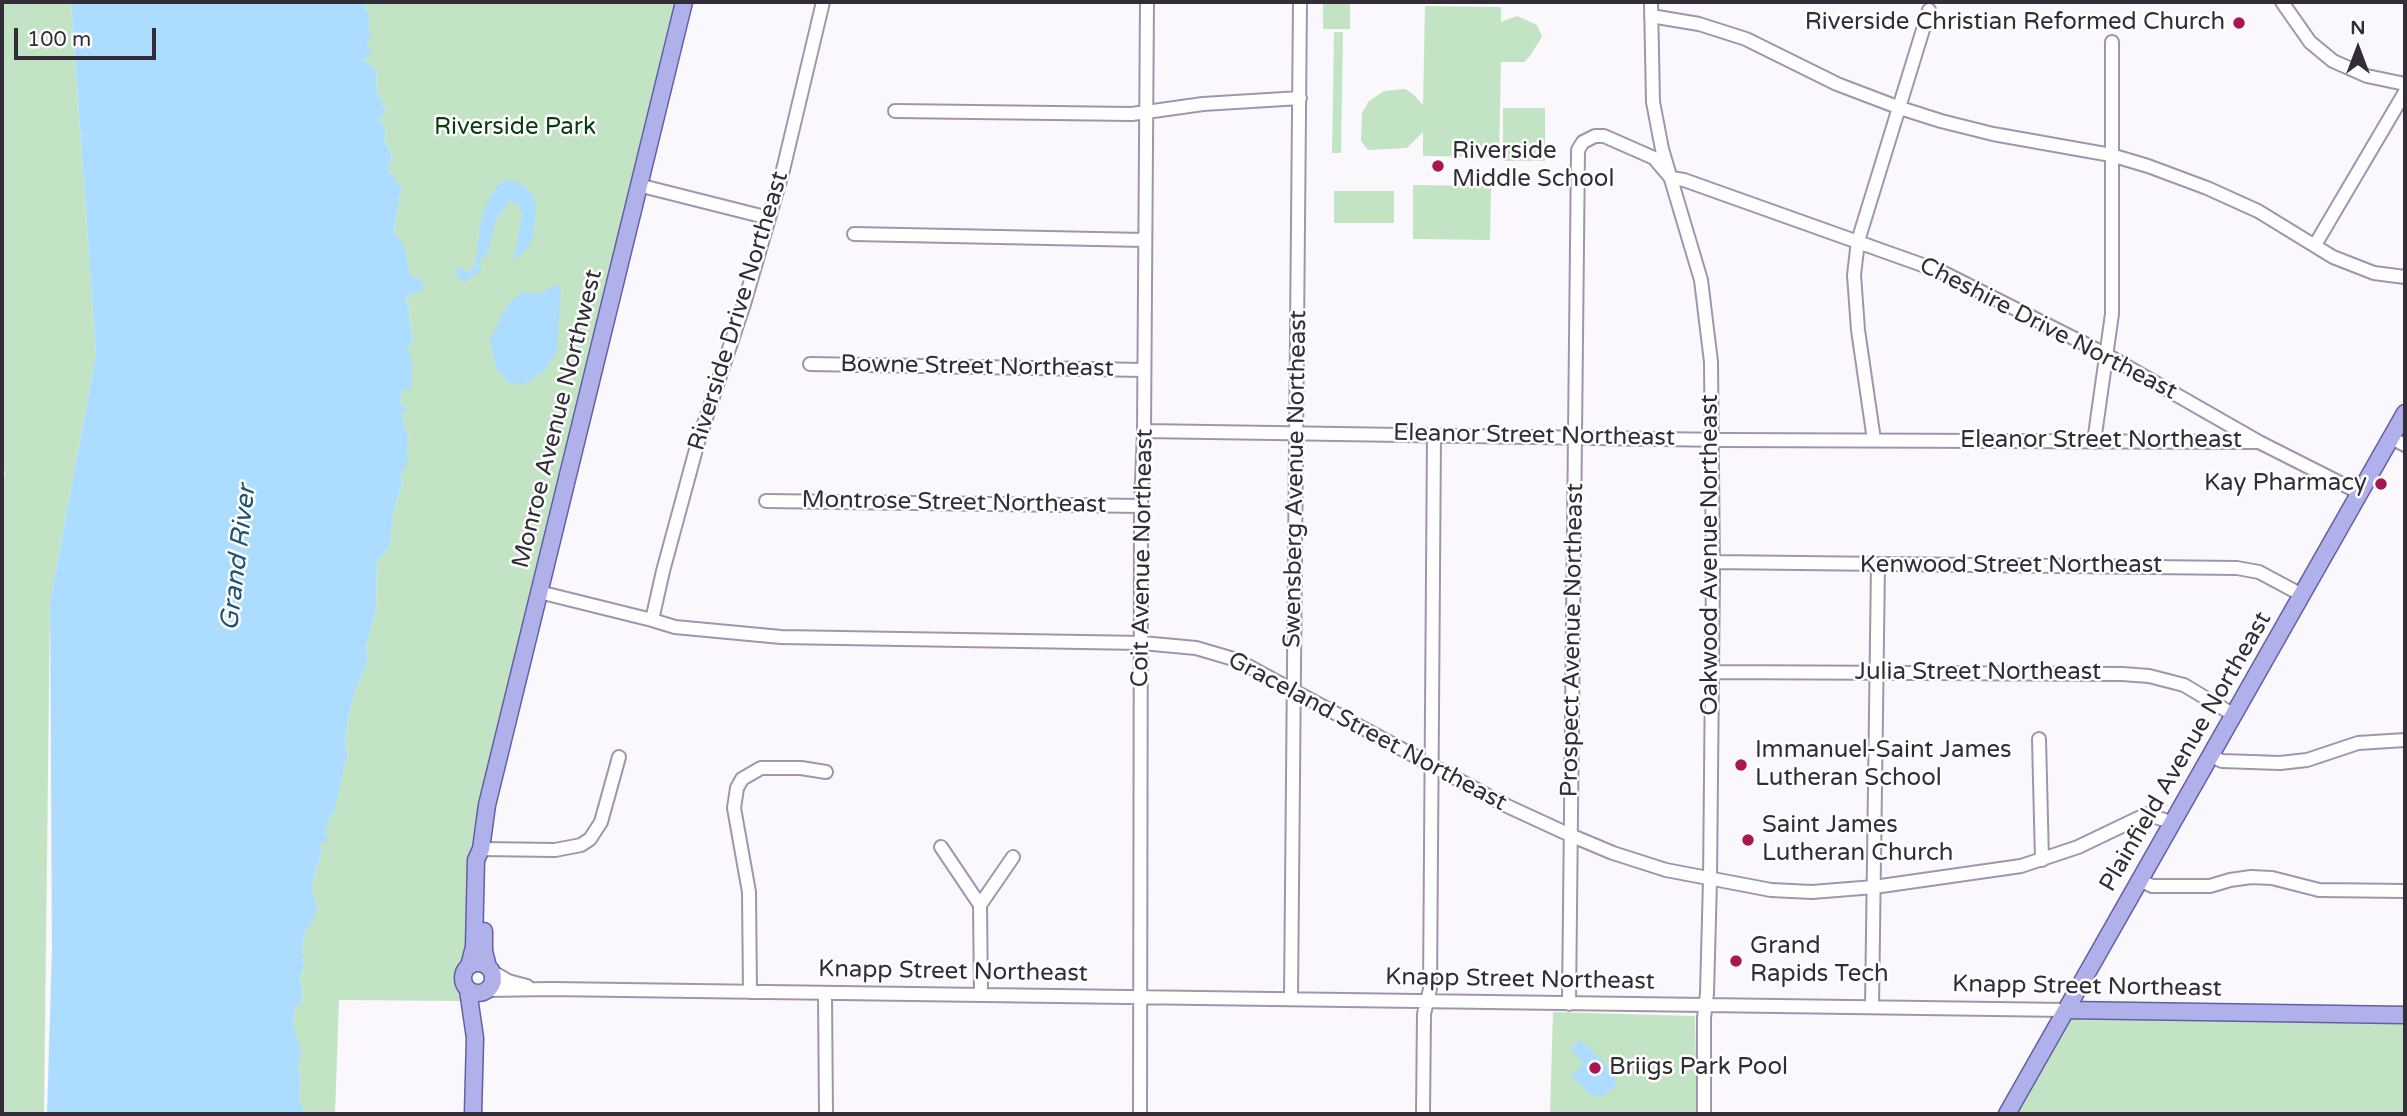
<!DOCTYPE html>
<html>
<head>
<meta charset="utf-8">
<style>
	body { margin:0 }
	#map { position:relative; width:2407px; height:1116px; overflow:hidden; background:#fbf8fd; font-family:"Varela Round",sans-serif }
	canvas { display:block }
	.frame { position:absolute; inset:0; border:4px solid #332d37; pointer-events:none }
	.north { position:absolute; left:2323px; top:14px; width:70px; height:70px; -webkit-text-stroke:5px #fff; paint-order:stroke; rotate:0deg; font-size:19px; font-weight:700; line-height:28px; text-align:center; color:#332d37 }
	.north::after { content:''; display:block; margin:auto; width:24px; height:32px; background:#332d37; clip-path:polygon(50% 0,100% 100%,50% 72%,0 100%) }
	.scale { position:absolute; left:14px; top:28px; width:142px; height:32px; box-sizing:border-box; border:4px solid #332d37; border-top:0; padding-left:9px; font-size:21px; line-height:24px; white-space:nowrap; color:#332d37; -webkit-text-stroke:5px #fff; paint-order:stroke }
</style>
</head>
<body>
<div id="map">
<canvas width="2407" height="1116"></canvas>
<div class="frame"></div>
<div class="north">N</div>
<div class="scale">100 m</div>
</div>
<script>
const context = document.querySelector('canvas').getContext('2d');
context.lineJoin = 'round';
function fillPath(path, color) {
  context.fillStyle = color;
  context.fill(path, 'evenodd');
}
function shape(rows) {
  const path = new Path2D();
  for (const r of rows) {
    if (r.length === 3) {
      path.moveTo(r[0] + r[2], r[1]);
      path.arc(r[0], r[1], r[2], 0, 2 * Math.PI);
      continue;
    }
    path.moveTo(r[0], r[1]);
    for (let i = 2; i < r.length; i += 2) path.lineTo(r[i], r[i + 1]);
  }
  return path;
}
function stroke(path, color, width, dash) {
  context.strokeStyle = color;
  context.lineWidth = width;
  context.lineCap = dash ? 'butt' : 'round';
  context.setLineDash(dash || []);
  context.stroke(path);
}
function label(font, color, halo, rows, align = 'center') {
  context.font = font + ' "Varela Round",sans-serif';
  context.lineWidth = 5;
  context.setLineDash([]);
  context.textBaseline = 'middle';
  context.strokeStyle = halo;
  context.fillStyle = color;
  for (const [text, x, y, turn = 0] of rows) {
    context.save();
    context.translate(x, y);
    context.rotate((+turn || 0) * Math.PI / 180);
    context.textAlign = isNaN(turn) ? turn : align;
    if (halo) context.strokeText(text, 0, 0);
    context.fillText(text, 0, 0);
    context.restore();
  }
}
fillPath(shape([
	[2,2,71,2,96,354,50,603,44,1114,2,1114,2,478,5,475,2,462],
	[364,2,677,2,617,239,481,806,472,848,470,949,464,960,459,975,463,997,461,1001,339,1000,335,1114,305,1114,299,1099,301,1085,293,1026,294,1010,301,1002,303,992,300,978,304,967,302,944,307,927,318,907,312,892,314,877,322,851,320,845,345,762,348,758,345,742,348,719,354,694,368,661,366,648,376,609,377,561,389,548,394,510,402,484,401,476,409,435,404,427,402,413,407,411,400,403,407,349,413,342,409,318,410,314,405,297,423,289,423,280,410,275,405,247,394,233,401,188,388,169,392,154,384,141,386,129,379,118,386,111,377,91,376,71,364,59,369,15],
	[1323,2,1350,2,1350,29,1323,29],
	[1425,6,1501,7,1501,22,1517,16,1537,25,1542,37,1530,56,1524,62,1501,62,1499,157,1423,156,1423,132,1407,148,1368,150,1361,141,1362,113,1369,101,1384,91,1405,89,1412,93,1423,105],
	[1334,32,1343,32,1341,153,1332,153],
	[1503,108,1545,108,1545,161,1503,161],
	[1413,185,1491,186,1490,240,1413,239],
	[1334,191,1394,191,1394,223,1334,223],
	[1553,1012,1695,1016,1697,1114,1550,1114],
	[2073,1015,2405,1020,2405,1114,2015,1114]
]), '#c2e4c4');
fillPath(shape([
	[71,2,364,2,369,15,368,28,371,33,366,46,372,52,364,59,376,71,377,91,386,111,379,118,386,129,384,141,392,154,388,169,401,188,394,232,405,247,410,275,423,280,423,290,405,297,410,314,409,318,413,342,407,349,413,365,410,390,402,391,400,403,408,411,402,413,404,427,409,435,406,455,409,459,401,476,402,484,394,510,389,548,377,561,376,609,366,648,368,661,354,694,348,719,345,742,348,758,345,762,334,813,330,816,325,832,328,838,320,845,322,850,314,877,312,892,318,907,312,924,307,928,302,944,304,967,300,978,303,992,301,1002,294,1010,293,1026,302,1052,298,1063,301,1085,299,1099,305,1114,47,1114,52,949,50,603,96,354],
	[508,180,522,184,533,195,536,208,533,237,527,249,514,261,522,215,518,204,509,200,496,221,487,254,480,261,481,270,465,282,458,279,456,269,462,267,464,273,475,267,481,220,488,200,497,186],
	[555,286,561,286,557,351,544,371,524,384,509,383,496,368,490,338,509,303,522,292,538,294],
	[1580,1040,1615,1073,1616,1085,1604,1096,1592,1096,1572,1076,1584,1063,1571,1049]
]), '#acdcff');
const minor = shape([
	[1651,2,1653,102,1662,149,1701,280,1711,362,1713,571,1710,880,1707,993,1704,1018,1704,1114],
	[2282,2,2310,42,2333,61,2367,76,2405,84],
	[1651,16,1699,24,1746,39,1837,84,1900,108,1941,121,1993,134,2111,155,2148,166,2207,188,2258,211,2333,257,2374,273,2405,277],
	[895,111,1132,114,1203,104,1300,98],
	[638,185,769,218],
	[854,234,1145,240],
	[2315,245,2405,92],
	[810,364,1144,370],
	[1144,431,1724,440,2257,442],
	[2391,438,2405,445],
	[1874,440,1858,330,1854,275,1858,241,1929,10],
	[2094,442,2112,314,2112,42],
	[766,501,1141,506],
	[1713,562,2237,568,2259,572,2302,595],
	[539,592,652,620,675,627,781,637,1142,643,1196,648,1237,660,1505,805,1570,835,1613,853,1666,870,1771,890,1812,892,1874,887,2021,866,2078,847,2147,814,2173,823],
	[652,620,663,571,698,442,744,304,783,170,823,2],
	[1712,672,2122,674,2149,676,2184,685,2234,715],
	[2039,739,2042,860],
	[2211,756,2222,761,2280,763,2307,760,2358,743,2405,740],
	[941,847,980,905],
	[481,849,555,850,581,845,590,839,601,822,619,757],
	[2140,880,2152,886,2210,886,2230,880,2251,877,2272,878,2319,890,2405,891],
	[980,905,981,995],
	[980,905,1013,857],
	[491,971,508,981,527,986],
	[487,990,551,989,2066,1010],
	[750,992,749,892,734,808,737,788,742,779,761,768,801,768,826,772],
	[825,993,826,1114],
	[1291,999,1300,2],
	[1569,1004,1578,150,1583,142,1595,136,1604,136,1654,158,1671,178,1684,180,1942,272,2105,354,2259,442,2360,493],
	[1872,1007,1878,565],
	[1140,1114,1141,506,1144,431,1147,2],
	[1423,1114,1424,1014,1430,989,1434,434]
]);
const major = shape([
	[484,931,484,951,488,967],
	[478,978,15],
	[469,966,474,947,476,860,481,849,487,805,684,2],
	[468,990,475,1038,473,1114],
	[2066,1010,2405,1015],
	[2007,1114,2405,413]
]);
stroke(minor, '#a294ad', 16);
stroke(major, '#6260a3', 19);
stroke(minor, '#fff', 12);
stroke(major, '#b0b0eb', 16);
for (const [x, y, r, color] of [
	[2239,23,7,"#a81754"],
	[1438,166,7,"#a81754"],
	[2381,484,7,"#a81754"],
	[1741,765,7,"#a81754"],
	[1748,840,7,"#a81754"],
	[1736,961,7,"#a81754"],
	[1595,1068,7,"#a81754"]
]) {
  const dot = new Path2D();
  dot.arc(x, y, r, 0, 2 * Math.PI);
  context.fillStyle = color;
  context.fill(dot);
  stroke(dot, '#fff', 2.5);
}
label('24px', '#332d37', '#fff', [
	["Riverside Christian Reformed Church",2225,23,"right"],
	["Riverside",1452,152],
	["Middle School",1452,180],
	["Kay Pharmacy",2367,484,"right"],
	["Immanuel-Saint James",1755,751],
	["Lutheran School",1755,779],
	["Saint James",1762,826],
	["Lutheran Church",1762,854],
	["Grand",1750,947],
	["Rapids Tech",1750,975],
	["Briigs Park Pool",1609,1068]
], 'left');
label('24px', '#0d3a15', '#fff', [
	["Riverside Park",515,128]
]);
label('24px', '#332d37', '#fff', [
	["Riverside Drive Northeast",739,311,-73],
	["Cheshire Drive Northeast",2048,329,27],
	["Bowne Street Northeast",977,367,1],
	["Monroe Avenue Northwest",558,419,-76],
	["Eleanor Street Northeast",1534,436,1],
	["Eleanor Street Northeast",2101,441],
	["Swensberg Avenue Northeast",1296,479,-89],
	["Montrose Street Northeast",954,503,1],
	["Oakwood Avenue Northeast",1711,555,-90],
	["Coit Avenue Northeast",1143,558,-89],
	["Kenwood Street Northeast",2011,566],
	["Prospect Avenue Northeast",1573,640,-89],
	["Julia Street Northeast",1978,673],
	["Graceland Street Northeast",1367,732,28],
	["Plainfield Avenue Northeast",2186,752,-60],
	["Knapp Street Northeast",953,972,1],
	["Knapp Street Northeast",1520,980,1],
	["Knapp Street Northeast",2087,987,1]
]);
label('italic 26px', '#1d5375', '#fff', [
	["Grand River",239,558,-83]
]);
</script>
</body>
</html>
